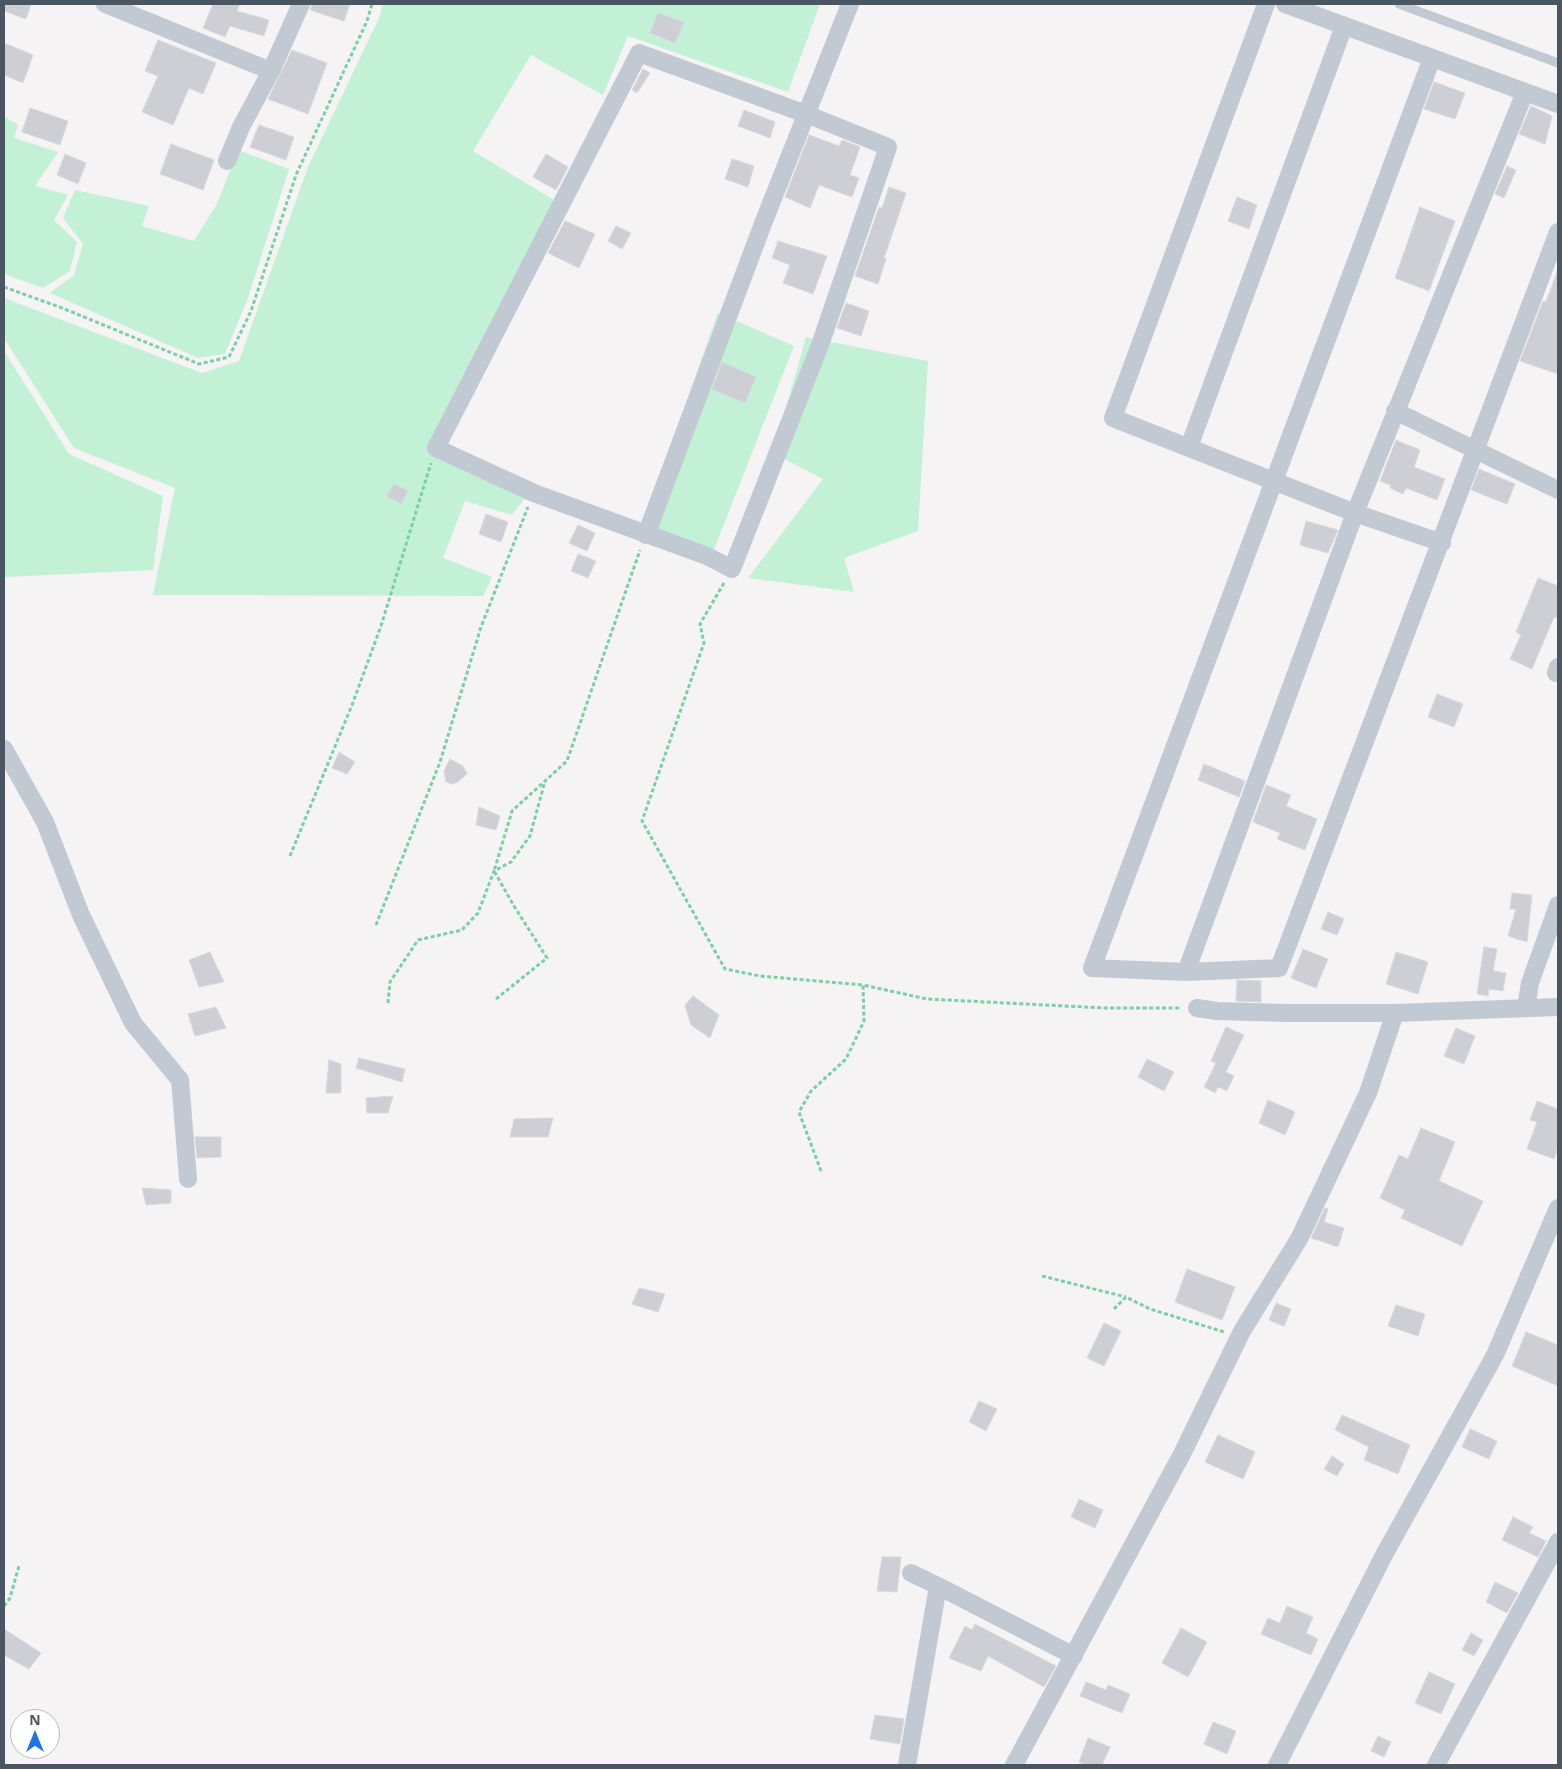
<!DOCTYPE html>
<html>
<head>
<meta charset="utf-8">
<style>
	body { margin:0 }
	#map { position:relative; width:1562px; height:1769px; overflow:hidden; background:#f5f3f3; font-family:"Open Sans",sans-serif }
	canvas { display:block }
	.frame { position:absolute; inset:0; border:5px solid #4a5661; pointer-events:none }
	.north { position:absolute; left:10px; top:1709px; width:50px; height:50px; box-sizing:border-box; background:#fff; border:1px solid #b7bbc0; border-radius:50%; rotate:0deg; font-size:14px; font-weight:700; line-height:20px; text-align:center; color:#4a5661 }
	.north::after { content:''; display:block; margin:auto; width:18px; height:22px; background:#1a73e8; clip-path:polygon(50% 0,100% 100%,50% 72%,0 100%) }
</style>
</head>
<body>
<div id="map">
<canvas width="1562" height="1769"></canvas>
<div class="frame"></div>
<div class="north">N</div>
</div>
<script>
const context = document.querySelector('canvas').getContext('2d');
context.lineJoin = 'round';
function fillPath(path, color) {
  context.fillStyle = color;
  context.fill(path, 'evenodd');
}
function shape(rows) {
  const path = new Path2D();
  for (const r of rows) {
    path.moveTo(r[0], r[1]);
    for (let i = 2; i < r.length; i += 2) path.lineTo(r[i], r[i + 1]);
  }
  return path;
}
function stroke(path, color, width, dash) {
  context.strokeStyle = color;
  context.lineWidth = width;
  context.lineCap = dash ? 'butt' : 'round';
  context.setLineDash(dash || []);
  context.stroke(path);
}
fillPath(shape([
	[383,4,820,4,788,92,628,36,603,95,531,55,473,151,554,200,428,446,526,497,512,515,465,501,443,558,492,577,483,596,153,595,175,488,74,448,4,338,4,298,202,373,239,361,308,167,379,18],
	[4,116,18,125,14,138,58,152,35,186,68,195,54,220,77,242,70,271,43,288,4,274],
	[238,150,289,169,248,298,225,354,198,358,50,293,74,275,83,244,63,218,75,190,149,206,142,226,194,241,217,204],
	[718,313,794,346,713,552,642,525],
	[806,337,928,361,918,531,844,558,854,592,748,578,823,479,773,453],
	[4,351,69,454,163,496,153,570,4,577]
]), '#c3f1d5');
const building = shape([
	[4,4,31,4,26,19,4,11,4,4],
	[213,4,240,4,237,11,269,20,264,36,230,26,225,37,203,28,213,4],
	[312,4,350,4,344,21,310,10,312,4],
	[658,13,684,22,675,43,650,33,658,13],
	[158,40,216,63,203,94,189,88,173,125,142,112,158,76,145,71,158,40],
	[4,43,33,55,23,83,4,75,4,43],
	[292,50,327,63,308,114,268,99,292,50],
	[643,69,650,73,637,93,632,90,643,69],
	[1434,82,1465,93,1455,119,1424,109,1434,82],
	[1531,106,1552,116,1545,144,1519,134,1531,106],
	[30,108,68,121,60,145,22,132,30,108],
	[744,110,775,122,770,138,738,126,744,110],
	[259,125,294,137,286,160,250,147,259,125],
	[809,135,839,146,842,140,860,147,850,175,859,178,852,197,819,185,810,208,785,197,809,135],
	[171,144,214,160,203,190,160,174,171,144],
	[65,154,86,163,78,184,57,175,65,154],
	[546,154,568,167,556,190,533,177,546,154],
	[732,159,754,166,748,187,725,179,732,159],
	[1507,166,1516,170,1504,198,1495,194,1507,166],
	[889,187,906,193,884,258,886,259,878,284,855,276,879,207,882,208,889,187],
	[1237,197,1257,205,1249,229,1228,221,1237,197],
	[1420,207,1455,221,1429,291,1395,278,1420,207],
	[565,221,595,234,579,268,548,253,565,221],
	[616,226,631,233,622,249,608,241,616,226],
	[778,241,827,256,813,294,783,283,790,265,772,258,778,241],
	[1557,272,1558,273,1558,374,1520,361,1543,301,1546,302,1557,272],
	[846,303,869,311,861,336,837,328,846,303],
	[722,362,756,377,745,403,712,389,722,362],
	[1396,440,1420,450,1414,467,1445,479,1437,500,1406,488,1403,494,1390,488,1391,485,1380,481,1396,440],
	[1479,469,1515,484,1507,504,1471,490,1479,469],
	[394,484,408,491,401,504,387,496,394,484],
	[486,514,508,522,501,542,479,534,486,514],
	[1306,521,1338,530,1328,553,1300,545,1306,521],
	[578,525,595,533,587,551,569,543,578,525],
	[578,554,596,561,588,578,571,571,578,554],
	[1538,578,1558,586,1558,618,1554,617,1532,669,1510,659,1521,635,1516,632,1538,578],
	[1437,694,1463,704,1454,727,1428,717,1437,694],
	[339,752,355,762,347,774,332,768,339,752],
	[450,759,463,766,467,774,458,782,452,784,446,782,444,771,450,759],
	[1204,764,1245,781,1239,797,1198,780,1204,764],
	[1266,785,1291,795,1286,806,1317,819,1305,850,1277,839,1280,833,1253,822,1266,785],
	[479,807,500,816,496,830,476,825,479,807],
	[1512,893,1532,895,1527,942,1508,936,1516,909,1510,909,1512,893],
	[1328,912,1344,919,1337,935,1321,929,1328,912],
	[1484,947,1497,949,1493,971,1506,973,1503,991,1489,989,1488,996,1477,994,1484,947],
	[1303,949,1328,959,1316,988,1291,978,1303,949],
	[210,952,224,982,199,987,189,960,210,952],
	[1396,952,1428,962,1418,994,1386,984,1396,952],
	[1237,980,1261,981,1261,1002,1236,1001,1237,980],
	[693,996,719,1015,710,1038,691,1025,685,1005,693,996],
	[216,1007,226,1028,195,1036,188,1014,216,1007],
	[1226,1027,1244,1035,1226,1072,1234,1076,1227,1091,1218,1087,1215,1093,1204,1087,1216,1063,1211,1061,1226,1027],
	[1456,1028,1475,1036,1464,1064,1444,1056,1456,1028],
	[359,1058,405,1069,402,1082,356,1068,359,1058],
	[1147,1059,1174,1072,1164,1091,1138,1077,1147,1059],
	[329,1060,341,1064,341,1093,326,1093,329,1060],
	[393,1096,388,1113,367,1113,366,1098,393,1096],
	[1268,1100,1295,1112,1285,1135,1259,1123,1268,1100],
	[1537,1101,1558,1109,1558,1148,1554,1159,1527,1149,1537,1122,1530,1120,1537,1101],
	[553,1118,548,1137,510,1137,514,1119,553,1118],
	[1421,1128,1455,1142,1439,1181,1483,1201,1462,1246,1401,1218,1405,1210,1380,1198,1399,1155,1408,1159,1421,1128],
	[195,1137,221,1137,221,1157,197,1158,195,1137],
	[142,1188,171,1190,171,1203,146,1205,142,1188],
	[1325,1208,1328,1209,1324,1222,1344,1228,1338,1247,1311,1238,1325,1208],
	[1187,1269,1235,1287,1222,1320,1175,1302,1187,1269],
	[639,1288,665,1294,658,1312,632,1304,639,1288],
	[1276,1303,1291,1309,1284,1326,1269,1320,1276,1303],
	[1396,1305,1425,1314,1418,1336,1388,1326,1396,1305],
	[1104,1323,1121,1331,1104,1366,1087,1358,1104,1323],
	[1526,1332,1558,1345,1558,1386,1512,1366,1526,1332],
	[979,1401,997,1409,986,1431,969,1422,979,1401],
	[1342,1415,1410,1445,1398,1474,1364,1460,1369,1447,1335,1430,1342,1415],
	[1470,1429,1497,1441,1489,1459,1462,1447,1470,1429],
	[1218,1435,1255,1452,1243,1479,1205,1462,1218,1435],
	[1332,1456,1344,1464,1337,1476,1324,1469,1332,1456],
	[1079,1499,1103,1510,1095,1528,1071,1517,1079,1499],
	[1513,1517,1533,1527,1529,1533,1546,1541,1538,1557,1502,1540,1513,1517],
	[882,1557,901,1557,897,1592,877,1591,882,1557],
	[1495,1582,1518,1593,1507,1613,1486,1602,1495,1582],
	[1287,1606,1313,1617,1306,1633,1318,1639,1311,1655,1261,1634,1268,1618,1280,1623,1287,1606],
	[975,1624,1056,1666,1044,1687,988,1656,981,1671,949,1658,965,1626,972,1630,975,1624],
	[1181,1628,1207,1642,1188,1677,1162,1663,1181,1628],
	[4,1629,41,1653,29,1669,4,1655,4,1629],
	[1471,1633,1483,1640,1474,1656,1462,1650,1471,1633],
	[1429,1672,1455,1684,1441,1714,1415,1703,1429,1672],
	[1086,1682,1106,1690,1108,1685,1130,1694,1122,1713,1080,1696,1086,1682],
	[875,1715,904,1719,900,1744,870,1739,875,1715],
	[1213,1722,1236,1731,1227,1754,1204,1744,1213,1722],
	[1378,1736,1391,1742,1384,1757,1371,1751,1378,1736],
	[1088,1738,1110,1747,1102,1765,1086,1765,1079,1762,1088,1738]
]);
fillPath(building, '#cdcfd5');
stroke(building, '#d7d9de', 1);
stroke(shape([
	[4,287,62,308,199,364,229,357,251,311,296,175,367,21,372,4],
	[724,583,700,624,704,643,642,821,725,969,760,976,863,985],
	[290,856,352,705,381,626,431,463],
	[376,925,440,762,481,627,528,507],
	[496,999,547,958,514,906,494,871,512,811,567,761,640,550],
	[388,1003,390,982,418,940,462,930,478,913,494,871,511,862,530,836,545,781],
	[821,1171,799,1112,811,1091,846,1059,864,1021,863,985,927,999,1105,1008,1181,1008],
	[1042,1276,1126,1297],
	[1114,1309,1126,1297,1150,1309,1224,1332],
	[4,1606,10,1598,19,1566]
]), '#7ad0a6', 3, [4, 2.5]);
stroke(shape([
	[1399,4,1558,63]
]), '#c1cad2', 9);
stroke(shape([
	[105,4,271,71,301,4],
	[1266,4,1113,418,1355,513,1442,543],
	[1285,4,1558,104],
	[639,53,806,114,888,147,820,345,732,569,707,556,534,493,436,448,639,53],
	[1432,58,1092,968,1186,972,1279,968,1558,232],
	[227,161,241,127,271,71],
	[1395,411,1558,490],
	[1189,447,1344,26],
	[646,535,764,221,850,4],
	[1556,673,1558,667],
	[4,749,45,822,81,915,133,1023,180,1080,188,1179],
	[1186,972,1355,513,1525,92],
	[1197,1008,1217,1011,1286,1013,1395,1013,1558,1007],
	[1526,1008,1530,983,1558,905],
	[911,1573,938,1586],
	[907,1765,938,1586,1074,1656],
	[1014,1765,1182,1454,1242,1331,1299,1239,1368,1093,1395,1013],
	[1277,1765,1384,1555,1495,1355,1558,1208],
	[1436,1765,1558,1542]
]), '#c1cad2', 18);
</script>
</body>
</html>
